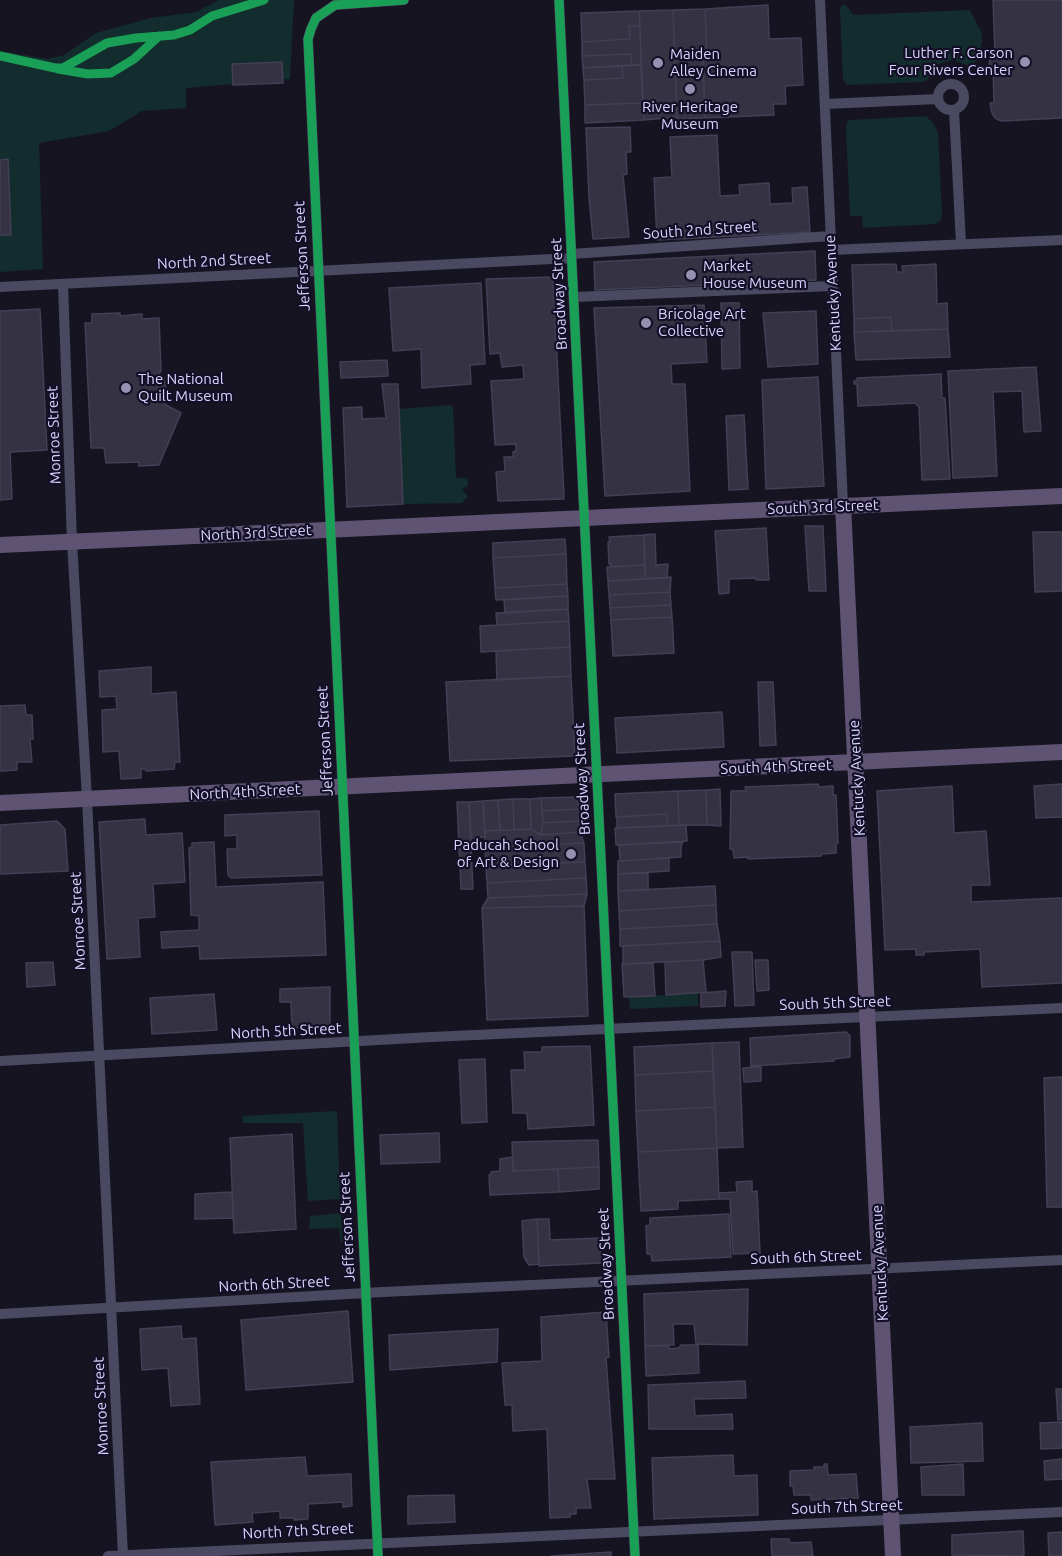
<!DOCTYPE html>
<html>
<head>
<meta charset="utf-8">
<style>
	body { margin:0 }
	canvas { display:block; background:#161421 }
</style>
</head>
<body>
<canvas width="1062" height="1556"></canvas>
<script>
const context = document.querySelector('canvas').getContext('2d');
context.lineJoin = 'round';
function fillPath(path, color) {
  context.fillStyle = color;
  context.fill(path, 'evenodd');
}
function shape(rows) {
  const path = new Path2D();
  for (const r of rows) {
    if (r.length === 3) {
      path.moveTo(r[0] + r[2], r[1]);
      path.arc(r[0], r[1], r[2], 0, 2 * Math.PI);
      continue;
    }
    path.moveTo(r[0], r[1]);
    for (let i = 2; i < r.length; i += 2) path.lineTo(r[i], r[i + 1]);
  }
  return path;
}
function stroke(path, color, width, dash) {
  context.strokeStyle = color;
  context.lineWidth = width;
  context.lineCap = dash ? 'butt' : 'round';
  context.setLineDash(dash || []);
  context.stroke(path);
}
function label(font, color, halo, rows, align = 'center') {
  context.font = font + ' Ubuntu,sans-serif';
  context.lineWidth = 4.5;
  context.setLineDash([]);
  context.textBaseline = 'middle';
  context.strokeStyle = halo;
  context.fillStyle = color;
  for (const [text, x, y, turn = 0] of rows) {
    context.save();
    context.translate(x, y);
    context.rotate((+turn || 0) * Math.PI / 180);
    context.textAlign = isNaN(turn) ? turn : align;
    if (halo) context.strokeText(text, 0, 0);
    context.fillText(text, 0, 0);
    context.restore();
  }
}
fillPath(shape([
	[219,0,294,0,290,79,186,88,186,108,142,111,109,131,39,143,43,269,0,272,0,51,48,59,64,55,96,33,151,18,196,12],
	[842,5,846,5,853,15,970,10,981,32,982,39,980,55,971,67,954,60,941,63,934,67,928,79,924,82,847,85,843,79,840,9],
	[926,116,934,124,938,133,942,216,940,221,935,224,863,228,862,216,850,216,846,128,847,122,850,120],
	[451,405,453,407,456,478,467,478,468,485,462,490,468,496,462,503,403,504,399,409],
	[698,993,698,1006,630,1009,629,997],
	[337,1111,340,1199,308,1201,303,1123,243,1123,242,1116],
	[341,1213,343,1242,341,1242,339,1228,309,1229,310,1216]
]), '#132c2d');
const building = shape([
	[993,0,1062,0,1062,118,1001,121,995,118,992,113,990,103,994,103,993,69,988,70,990,59,995,54,993,0],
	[768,5,769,39,801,38,803,85,785,86,786,104,773,104,774,115,705,118,703,60,707,60,705,9,768,5],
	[705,9,707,60,703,60,705,118,677,119,673,10,705,9],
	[673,10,677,117,644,120,639,11,673,10],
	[639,11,640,26,629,26,630,39,582,42,581,13,639,11],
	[629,26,640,26,641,65,631,65,631,54,582,56,582,42,630,39,629,26],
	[631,54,631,65,583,68,582,56,631,54],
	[282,62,283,83,233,85,232,64,282,62],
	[641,65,643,103,585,105,584,80,623,78,622,66,641,65],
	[622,66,623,78,584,80,583,68,622,66],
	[643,103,644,120,585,123,585,105,643,103],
	[630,127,631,152,626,152,627,174,623,175,629,237,593,239,589,197,586,128,630,127],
	[717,135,720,196,740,195,739,185,769,183,770,204,793,203,792,188,807,187,810,232,657,240,654,178,672,177,670,137,717,135],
	[8,159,11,235,0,235,0,160,8,159],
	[815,251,816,280,595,290,594,262,815,251],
	[896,264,897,272,903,272,902,266,936,264,937,304,947,303,948,329,892,331,891,317,854,319,852,265,896,264],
	[553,277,564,497,564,499,498,501,496,472,505,471,504,457,513,457,513,452,516,451,516,444,495,445,491,381,524,379,523,365,502,367,500,353,490,354,486,279,553,277],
	[481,283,485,364,470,365,471,384,422,388,421,349,393,351,389,288,481,283],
	[721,303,739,303,740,368,722,369,721,303],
	[704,305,707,362,671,364,672,384,685,384,690,491,605,496,594,308,704,305],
	[40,309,47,450,10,452,12,499,0,500,0,311,40,309],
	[816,311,818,364,768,367,763,313,816,311],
	[120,313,120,316,142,314,142,319,159,318,161,371,156,378,164,377,166,391,164,393,157,393,166,405,181,413,159,465,139,466,139,462,106,463,104,448,91,448,85,323,92,323,92,314,120,313],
	[891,317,892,331,854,332,854,319,891,317],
	[948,329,950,357,856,360,854,332,948,329],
	[387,360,388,376,341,378,340,362,387,360],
	[1036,367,1041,431,1024,432,1022,391,993,392,997,476,953,478,948,371,1036,367],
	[941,374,942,398,945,398,950,479,922,480,919,407,915,403,858,406,857,384,854,384,854,381,857,381,857,378,941,374],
	[818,377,824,486,766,489,762,380,818,377],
	[382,384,398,384,403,504,347,507,343,408,362,407,362,419,386,418,382,384],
	[744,415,748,489,729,490,726,416,744,415],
	[805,526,823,526,826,591,809,591,805,526],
	[766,528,769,580,756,580,756,578,729,579,729,593,719,594,715,531,766,528],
	[1033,532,1062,532,1062,591,1035,592,1033,532],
	[655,534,656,565,668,564,667,578,645,579,644,535,655,534],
	[644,535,645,565,611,567,611,564,609,564,608,542,610,542,609,537,644,535],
	[565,539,566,554,493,558,493,543,565,539],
	[566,554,567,584,495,588,493,558,566,554],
	[645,565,645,579,608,581,607,567,645,565],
	[671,577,670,592,609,595,608,581,671,577],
	[567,584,568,596,496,600,495,588,567,584],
	[670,592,671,605,610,608,609,595,670,592],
	[568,596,568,609,505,613,504,600,568,596],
	[671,605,672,617,611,620,610,608,671,605],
	[568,609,569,621,497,625,496,613,568,609],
	[672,617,674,653,613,656,611,620,672,617],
	[569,621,570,647,481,652,480,626,569,621],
	[570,647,571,676,497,680,496,651,570,647],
	[151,667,151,694,176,692,180,762,175,762,174,769,146,771,146,769,141,769,141,778,121,779,119,751,103,752,102,710,117,709,116,696,100,697,99,671,151,667],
	[571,676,575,756,450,761,446,682,571,676],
	[758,682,773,682,776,745,760,746,758,682],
	[25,705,26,715,32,715,33,739,30,739,32,762,17,762,17,770,0,771,0,706,25,705],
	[722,712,724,747,617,753,615,718,722,712],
	[818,784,819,787,833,786,833,795,836,795,838,843,836,844,836,853,822,854,821,856,748,859,748,857,734,858,733,849,730,849,731,791,746,791,745,787,818,784],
	[1062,784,1062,817,1036,818,1034,786,1062,784],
	[952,786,954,833,986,831,990,885,971,885,971,902,1062,898,1062,983,982,987,980,949,924,952,924,955,916,955,916,949,885,950,877,791,952,786],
	[720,789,721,826,707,825,706,790,720,789],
	[706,790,707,825,679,825,678,791,706,790],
	[678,791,679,825,667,826,667,814,616,817,615,794,678,791],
	[578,797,579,809,542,811,541,798,578,797],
	[541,798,543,823,541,835,531,829,530,799,541,798],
	[513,799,530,799,531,829,514,830,513,799],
	[513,799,514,830,500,830,498,800,513,799],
	[498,800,500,830,485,831,483,801,498,800],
	[483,801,485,837,471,838,469,802,483,801],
	[457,802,469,802,473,889,461,889,457,802],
	[579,809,579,821,543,823,542,811,579,809],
	[319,811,322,875,231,878,228,875,227,849,237,849,237,835,225,836,225,815,319,811],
	[667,814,667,826,617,828,617,817,667,814],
	[145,819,146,835,182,833,185,882,153,884,155,917,138,918,140,957,107,959,99,822,145,819],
	[57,821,65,829,68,871,0,874,0,825,57,821],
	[579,821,580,832,541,835,543,823,579,821],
	[686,825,687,841,616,845,615,828,686,825],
	[531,829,541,835,580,832,584,843,485,848,485,831,531,829],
	[214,842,216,887,323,882,326,955,200,959,199,946,162,948,161,932,199,930,199,916,191,915,189,848,192,847,192,843,214,842],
	[683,842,681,846,681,857,620,861,619,845,683,842],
	[584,843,585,862,486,866,485,848,584,843],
	[669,858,669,871,618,874,618,861,669,858],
	[585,862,586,878,487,883,486,866,585,862],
	[648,873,648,890,618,891,618,874,648,873],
	[586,878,587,894,488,898,487,883,586,878],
	[715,886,716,905,619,911,618,891,715,886],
	[587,894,584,906,482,908,488,898,587,894],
	[716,905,717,924,620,929,619,911,716,905],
	[584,906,588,1016,487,1020,482,908,584,906],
	[717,924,720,941,620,946,620,929,717,924],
	[720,941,721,957,703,960,623,964,623,946,720,941],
	[732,952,752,952,754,1005,735,1006,732,952],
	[703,960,706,992,666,995,665,962,703,960],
	[755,960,768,960,769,990,757,991,755,960],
	[53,962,55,985,27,987,26,963,53,962],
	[653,963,655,996,624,997,622,964,653,963],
	[330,987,330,1027,292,1028,291,1002,280,1002,280,989,330,987],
	[726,991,725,1006,701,1007,701,993,726,991],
	[214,994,217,1030,152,1034,150,998,214,994],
	[846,1032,850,1036,850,1057,834,1059,834,1061,751,1066,750,1038,846,1032],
	[739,1042,743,1147,717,1148,712,1043,739,1042],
	[712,1043,713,1071,635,1075,634,1047,712,1043],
	[590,1046,594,1125,528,1129,527,1113,513,1113,511,1070,525,1070,524,1052,542,1052,542,1047,590,1046],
	[485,1059,487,1122,462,1123,459,1060,485,1059],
	[761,1067,761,1081,744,1082,743,1068,761,1067],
	[713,1071,715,1107,636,1111,635,1075,713,1071],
	[1062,1077,1062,1207,1047,1207,1044,1078,1062,1077],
	[715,1107,717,1148,638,1152,636,1111,715,1107],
	[439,1133,440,1162,381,1164,380,1135,439,1133],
	[292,1134,296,1229,234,1233,230,1138,292,1134],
	[598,1140,599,1167,513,1171,512,1142,598,1140],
	[717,1148,719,1199,678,1201,678,1209,641,1211,638,1152,717,1148],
	[513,1157,513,1171,558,1169,559,1192,490,1195,489,1175,491,1174,491,1172,500,1171,500,1159,513,1157],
	[599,1167,599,1189,559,1192,558,1169,599,1167],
	[752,1181,752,1192,757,1191,760,1253,733,1254,730,1199,719,1199,719,1193,737,1192,736,1182,752,1181],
	[232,1192,233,1218,195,1219,195,1194,232,1192],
	[729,1214,731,1257,652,1261,651,1254,647,1254,646,1226,650,1225,650,1218,729,1214],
	[537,1219,549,1219,550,1240,600,1238,602,1263,539,1266,537,1219],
	[537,1219,539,1264,529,1265,524,1257,522,1221,537,1219],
	[748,1289,747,1345,696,1344,694,1324,673,1324,674,1345,645,1346,644,1294,748,1289],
	[348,1311,353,1382,246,1390,241,1320,348,1311],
	[606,1312,609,1357,606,1358,615,1479,587,1479,591,1508,576,1508,576,1514,570,1514,570,1517,550,1518,547,1429,513,1431,512,1405,505,1405,502,1363,542,1361,541,1317,606,1312],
	[181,1326,182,1339,196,1338,200,1404,171,1406,168,1368,142,1370,140,1329,181,1326],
	[498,1329,497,1362,390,1370,389,1335,498,1329],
	[681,1345,698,1345,699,1373,646,1376,645,1346,668,1346,670,1349,679,1348,681,1345],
	[745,1381,746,1398,694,1399,695,1416,732,1414,733,1429,649,1429,648,1385,745,1381],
	[1056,1389,1062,1389,1062,1419,1058,1420,1056,1389],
	[1062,1422,1062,1448,1041,1449,1040,1423,1062,1422],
	[982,1423,983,1461,911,1463,910,1427,982,1423],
	[733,1455,734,1476,757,1475,758,1515,654,1519,652,1458,733,1455],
	[305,1457,307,1476,351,1474,352,1506,343,1507,343,1502,308,1504,308,1519,294,1520,294,1518,280,1518,280,1511,252,1513,253,1522,215,1525,211,1462,305,1457],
	[1062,1459,1062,1479,1045,1480,1044,1461,1062,1459],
	[824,1464,827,1464,828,1475,856,1474,858,1498,811,1500,811,1495,794,1495,793,1486,790,1486,790,1471,814,1470,814,1467,824,1467,824,1464],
	[963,1464,964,1495,922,1495,921,1467,963,1464],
	[454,1495,455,1522,408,1524,408,1496,454,1495],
	[1023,1531,1024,1556,952,1555,952,1535,1023,1531],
	[1062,1532,1062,1556,1049,1556,1048,1533,1062,1532],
	[771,1539,789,1539,790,1543,811,1542,813,1556,772,1556,771,1539],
	[611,1552,611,1556,551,1556,611,1552]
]);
fillPath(building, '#343243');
stroke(building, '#433f54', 1.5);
stroke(shape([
	[559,0,635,1556],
	[820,0,843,505],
	[951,97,13],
	[825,104,938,99],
	[954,110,961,244],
	[831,250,1062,240],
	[572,254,830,236],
	[63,284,72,542,87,799,123,1556],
	[0,287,572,258],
	[575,297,832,286],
	[0,1061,432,1037,1062,1008],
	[0,1314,383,1292,1062,1260],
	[108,1556,1062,1512],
	[378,1556,308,39,311,29,316,18,335,5,404,0]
]), '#4a4962', 10);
stroke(shape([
	[843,505,893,1556],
	[0,545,1062,496],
	[0,803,1062,752]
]), '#5e5373', 16);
stroke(shape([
	[559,0,635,1556],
	[0,56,55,68,63,68,107,43,136,38,174,35,190,30,212,16,264,0],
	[58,69,88,74,111,73,134,59,159,36],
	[378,1556,308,39,311,29,316,18,335,5,404,0]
]), '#1a9f57', 9);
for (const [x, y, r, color] of [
	[1025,62,6,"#9591b1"],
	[658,63,6,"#9591b1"],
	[690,89,6,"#9591b1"],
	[691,275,6,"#9591b1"],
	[646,323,6,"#9591b1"],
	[126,388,6,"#9591b1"],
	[571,854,6,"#9591b1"]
]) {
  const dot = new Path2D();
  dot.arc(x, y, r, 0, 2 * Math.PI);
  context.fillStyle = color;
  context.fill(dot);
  stroke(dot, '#130f26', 2);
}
label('15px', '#d9d4ff', '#130f26', [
	["Luther F. Carson",1013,53,"right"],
	["Four Rivers Center",1013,70,"right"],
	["Maiden",670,54],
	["Alley Cinema",670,71],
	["River Heritage",690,107,"center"],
	["Museum",690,124,"center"],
	["Market",703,266],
	["House Museum",703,283],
	["Bricolage Art",658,314],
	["Collective",658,331],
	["The National",138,379],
	["Quilt Museum",138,396],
	["Paducah School",559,845,"right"],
	["of Art & Design",559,862,"right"]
], 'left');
label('15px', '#d9d4ff', '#130f26', [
	["South 2nd Street",700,230,-4],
	["Jefferson Street",302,256,-93],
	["North 2nd Street",214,261,-3],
	["Kentucky Avenue",833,293,-93],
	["Broadway Street",559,294,-93],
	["Monroe Street",54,435,-92],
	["South 3rd Street",823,507,-2],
	["North 3rd Street",256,533,-3],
	["Jefferson Street",325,741,-93],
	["South 4th Street",776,767,-2],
	["Kentucky Avenue",857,778,-93],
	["Broadway Street",582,779,-93],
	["North 4th Street",245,792,-3],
	["Monroe Street",78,921,-93],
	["South 5th Street",835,1003,-2],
	["North 5th Street",286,1031,-3],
	["Jefferson Street",347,1227,-93],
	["South 6th Street",806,1257,-2],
	["Kentucky Avenue",880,1263,-93],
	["Broadway Street",606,1264,-93],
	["North 6th Street",274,1284,-3],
	["Monroe Street",101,1406,-93],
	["South 7th Street",847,1507,-2],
	["North 7th Street",298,1531,-3]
]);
</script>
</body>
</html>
